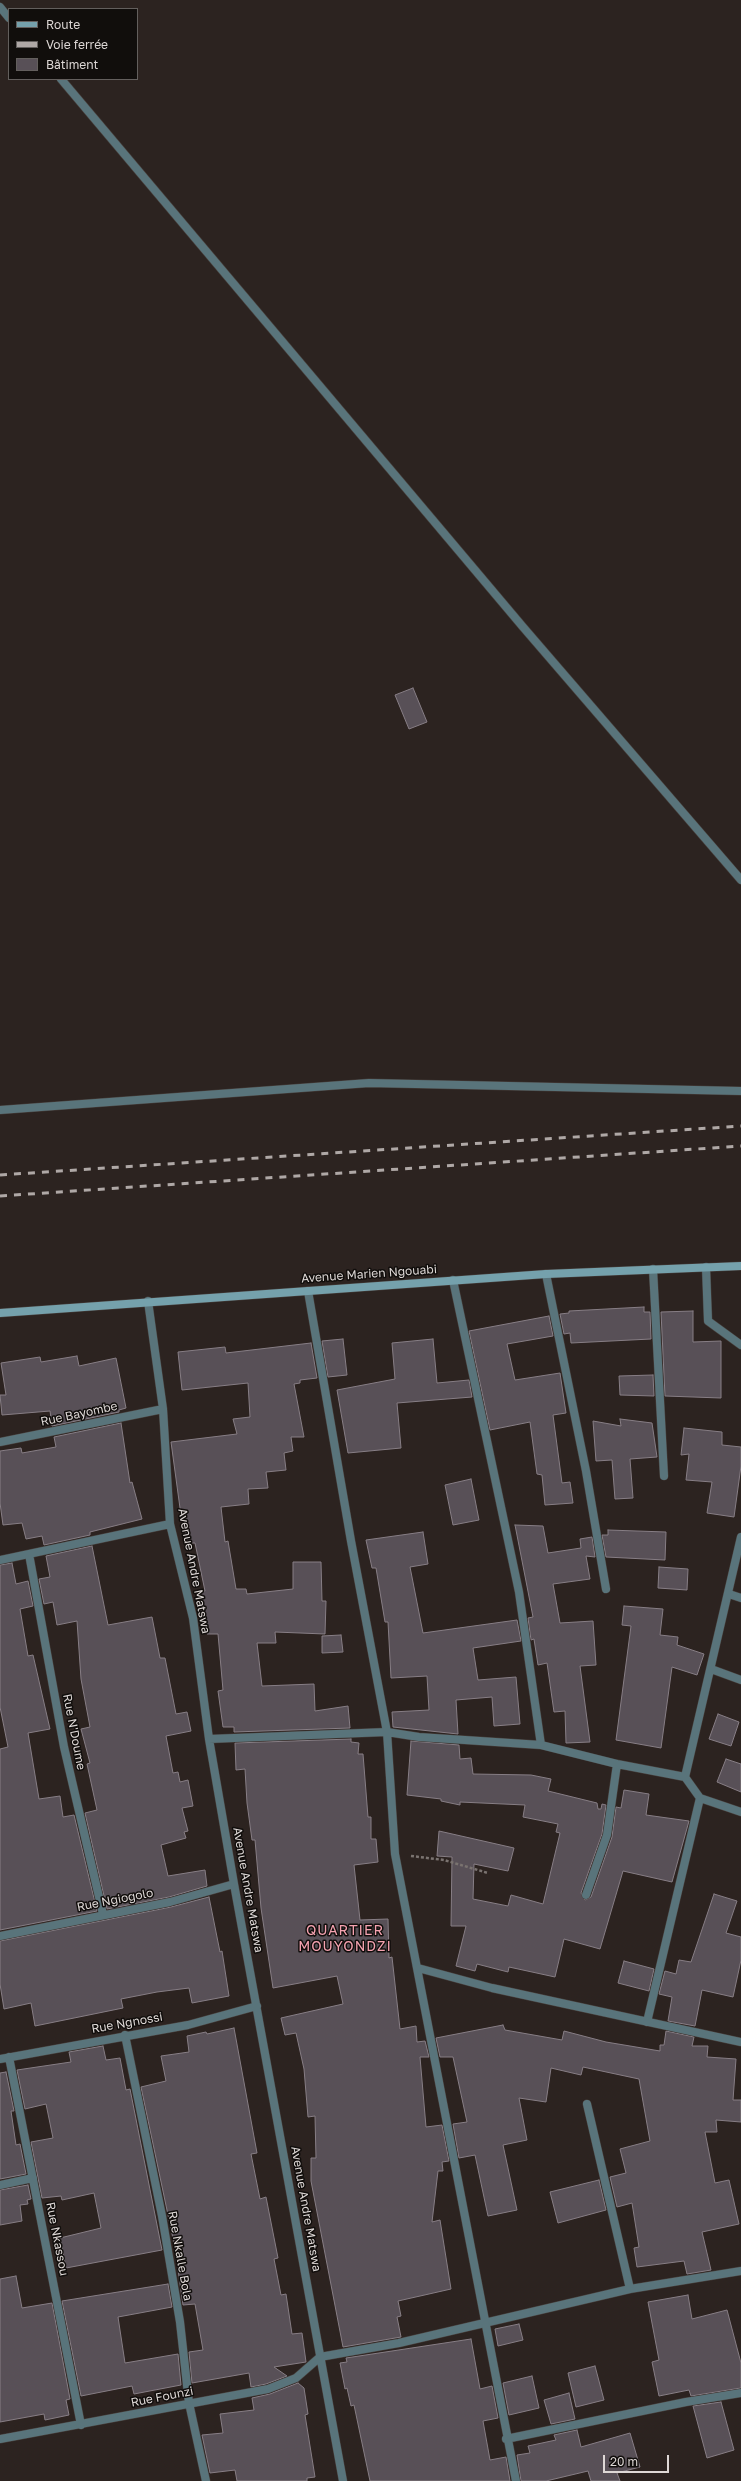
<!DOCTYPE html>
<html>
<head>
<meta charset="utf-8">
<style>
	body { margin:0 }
	#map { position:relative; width:741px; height:2481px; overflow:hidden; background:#2c2320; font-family:"Golos Text",sans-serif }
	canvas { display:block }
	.legend { position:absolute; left:8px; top:8px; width:130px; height:72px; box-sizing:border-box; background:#110e0c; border:1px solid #635f5d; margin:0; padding:5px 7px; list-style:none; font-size:12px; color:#ded8d6 }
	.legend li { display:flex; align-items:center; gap:8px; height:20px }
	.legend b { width:20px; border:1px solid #635f5d }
	.scale { position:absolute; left:603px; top:2455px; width:66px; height:18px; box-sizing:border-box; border:2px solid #ded8d6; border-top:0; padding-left:5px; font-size:12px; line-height:14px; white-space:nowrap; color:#ded8d6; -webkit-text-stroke:3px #110e0c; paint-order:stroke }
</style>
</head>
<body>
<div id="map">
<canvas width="741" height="2481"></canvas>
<ul class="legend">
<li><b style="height:5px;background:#75a1ac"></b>Route</li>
<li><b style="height:5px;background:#afa8a6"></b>Voie ferrée</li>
<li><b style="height:11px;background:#585057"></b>Bâtiment</li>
</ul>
<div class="scale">20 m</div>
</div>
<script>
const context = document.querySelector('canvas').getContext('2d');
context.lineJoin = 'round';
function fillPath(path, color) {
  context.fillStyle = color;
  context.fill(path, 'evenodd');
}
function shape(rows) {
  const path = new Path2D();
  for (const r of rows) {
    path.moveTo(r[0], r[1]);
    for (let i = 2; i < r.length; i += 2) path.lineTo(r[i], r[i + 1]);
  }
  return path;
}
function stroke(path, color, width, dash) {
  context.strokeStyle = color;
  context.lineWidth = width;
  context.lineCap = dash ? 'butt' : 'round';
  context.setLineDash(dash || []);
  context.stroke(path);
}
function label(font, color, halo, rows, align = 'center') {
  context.font = font + ' "Golos Text",sans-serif';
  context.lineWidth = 3;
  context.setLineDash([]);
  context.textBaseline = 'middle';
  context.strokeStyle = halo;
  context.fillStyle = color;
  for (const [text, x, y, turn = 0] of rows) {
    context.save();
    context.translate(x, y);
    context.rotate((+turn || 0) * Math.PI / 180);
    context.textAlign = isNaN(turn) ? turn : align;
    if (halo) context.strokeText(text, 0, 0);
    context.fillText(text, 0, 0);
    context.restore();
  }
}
const building = shape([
	[413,688,427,722,409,729,395,695,413,688],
	[644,1307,644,1312,650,1312,651,1339,571,1343,570,1333,564,1334,560,1314,569,1313,569,1311,644,1307],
	[693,1311,693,1342,721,1341,721,1398,665,1396,661,1312,693,1311],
	[549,1316,553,1336,507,1344,515,1380,560,1373,566,1413,553,1415,562,1483,570,1482,573,1503,545,1505,542,1475,537,1474,530,1422,490,1430,469,1331,549,1316],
	[343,1339,347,1375,328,1377,322,1341,343,1339],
	[433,1339,437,1383,469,1380,472,1397,397,1403,401,1448,348,1453,337,1390,395,1379,392,1343,433,1339],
	[311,1343,317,1378,300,1380,300,1383,294,1384,304,1437,291,1437,293,1451,284,1453,286,1470,266,1472,268,1488,248,1489,249,1504,221,1507,225,1542,228,1541,236,1589,246,1589,247,1594,293,1589,293,1562,321,1562,322,1601,326,1601,325,1634,275,1632,276,1643,257,1643,262,1686,314,1684,315,1711,348,1706,350,1728,234,1732,234,1727,223,1727,218,1691,223,1690,218,1634,207,1634,204,1614,201,1614,200,1591,205,1591,195,1543,188,1543,180,1508,171,1442,237,1434,233,1419,250,1417,248,1383,182,1390,178,1352,225,1347,226,1353,311,1343],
	[77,1356,79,1366,116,1358,126,1408,119,1410,119,1412,52,1426,50,1411,2,1415,0,1395,6,1395,1,1363,40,1357,41,1362,77,1356],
	[653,1375,654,1396,620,1395,619,1376,653,1375],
	[620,1419,652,1423,657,1457,630,1459,633,1498,615,1499,612,1460,596,1461,593,1421,621,1426,620,1419],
	[121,1423,130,1483,132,1482,142,1519,90,1532,90,1535,44,1545,42,1536,26,1539,22,1523,3,1525,0,1503,0,1451,21,1448,22,1453,56,1447,54,1437,121,1423],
	[684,1428,722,1432,722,1445,741,1447,741,1466,734,1517,707,1513,712,1482,686,1480,689,1454,681,1455,684,1428],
	[471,1479,479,1520,453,1525,445,1485,471,1479],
	[515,1525,543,1526,548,1553,581,1548,580,1539,592,1537,595,1557,586,1556,590,1579,553,1584,560,1623,593,1621,596,1665,580,1666,590,1742,566,1743,565,1711,554,1712,547,1663,538,1665,534,1639,531,1640,528,1618,533,1617,515,1525],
	[608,1530,666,1532,665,1560,606,1557,602,1535,608,1535,608,1530],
	[423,1532,428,1564,410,1567,423,1633,517,1620,521,1641,473,1648,478,1680,516,1677,520,1724,494,1726,492,1697,456,1700,458,1734,393,1727,392,1712,429,1710,427,1676,391,1678,388,1622,385,1622,376,1568,372,1568,366,1540,423,1532],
	[92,1546,108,1625,152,1617,160,1658,165,1658,176,1714,187,1712,191,1731,166,1736,173,1773,178,1772,180,1782,188,1780,193,1806,182,1808,188,1831,184,1832,186,1838,161,1845,168,1876,205,1870,207,1886,169,1897,107,1909,85,1813,97,1810,87,1764,90,1763,81,1729,90,1727,81,1679,77,1621,57,1625,53,1602,44,1604,39,1579,50,1577,46,1556,92,1546],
	[12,1563,16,1584,28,1581,33,1606,20,1609,28,1656,33,1655,50,1729,28,1733,39,1799,60,1796,63,1817,74,1815,97,1911,0,1930,0,1749,8,1747,0,1707,0,1565,12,1563],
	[659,1567,688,1569,687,1590,658,1588,659,1567],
	[624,1606,663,1609,660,1635,678,1637,677,1645,704,1654,697,1675,672,1667,661,1748,616,1740,631,1626,622,1625,624,1606],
	[341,1635,343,1652,322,1653,322,1636,341,1635],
	[718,1714,739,1722,731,1746,709,1739,718,1714],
	[351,1739,351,1742,359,1743,358,1754,363,1754,368,1817,371,1817,371,1839,376,1839,378,1862,354,1865,360,1920,388,1919,389,1958,392,1957,400,2029,416,2026,417,2042,425,2041,429,2057,420,2057,426,2127,442,2125,449,2161,442,2162,443,2171,438,2171,432,2222,440,2220,451,2289,398,2301,401,2316,397,2317,401,2337,343,2347,311,2181,311,2158,316,2158,315,2116,308,2117,304,2069,296,2033,285,2035,281,2018,343,2004,337,1976,273,1988,261,1908,255,1840,252,1840,247,1803,245,1769,236,1770,235,1743,351,1739],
	[411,1741,459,1745,460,1759,471,1758,473,1774,531,1775,551,1779,548,1791,597,1803,598,1809,601,1809,602,1804,606,1805,602,1834,581,1893,585,1900,591,1897,612,1837,616,1807,621,1808,624,1790,649,1794,646,1815,689,1821,672,1882,623,1871,600,1949,564,1939,555,1977,509,1967,508,1972,477,1964,475,1971,456,1966,466,1926,451,1926,452,1857,437,1856,439,1831,514,1848,508,1871,474,1864,473,1899,508,1906,511,1895,543,1904,560,1833,556,1832,558,1824,523,1817,525,1805,460,1802,460,1805,441,1801,441,1799,407,1795,411,1741],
	[726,1759,741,1764,741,1792,717,1782,726,1759],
	[714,1894,737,1901,726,1933,741,1937,741,1960,733,1997,702,1990,695,2026,668,2021,672,1997,659,1994,665,1971,676,1974,679,1960,691,1962,714,1894],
	[209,1897,220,1952,222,1951,229,1996,192,2003,189,1988,157,1992,121,1999,123,2008,35,2026,31,2003,4,2009,0,1984,0,1941,171,1907,209,1897],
	[624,1961,654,1969,649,1991,618,1983,624,1961],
	[503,2025,505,2030,562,2040,564,2031,606,2042,660,2051,660,2045,664,2045,666,2031,694,2037,692,2046,708,2046,707,2057,736,2059,733,2100,741,2100,741,2122,716,2120,717,2132,705,2132,715,2183,729,2180,739,2224,702,2232,711,2270,687,2274,684,2261,637,2267,634,2248,639,2247,632,2203,617,2207,610,2177,626,2173,620,2149,650,2141,639,2079,583,2067,581,2075,551,2068,546,2102,519,2098,527,2140,503,2145,517,2210,488,2216,475,2155,459,2158,453,2124,467,2122,453,2057,440,2057,436,2038,503,2025],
	[234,2028,257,2153,251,2154,260,2199,266,2197,278,2258,274,2259,281,2295,286,2294,292,2334,302,2333,306,2362,274,2367,287,2376,266,2384,251,2387,249,2373,192,2383,189,2352,203,2350,195,2304,183,2305,175,2248,141,2087,166,2081,161,2056,189,2052,187,2036,206,2032,207,2034,234,2028],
	[103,2046,106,2060,120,2058,126,2090,130,2089,162,2250,66,2268,60,2238,101,2228,94,2193,62,2200,61,2196,42,2198,31,2142,53,2138,46,2104,25,2109,17,2070,71,2062,69,2052,103,2046],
	[6,2072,14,2111,11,2111,16,2145,20,2144,26,2174,0,2179,0,2073,6,2072],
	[599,2180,606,2210,558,2223,550,2192,599,2180],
	[28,2185,31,2199,27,2200,28,2204,20,2205,22,2221,0,2225,0,2190,28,2185],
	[16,2276,22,2308,52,2303,70,2399,66,2400,69,2415,45,2420,44,2414,0,2422,0,2279,16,2276],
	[168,2284,172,2307,118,2317,125,2363,178,2354,181,2385,134,2394,132,2386,81,2396,62,2301,168,2284],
	[688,2295,692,2319,727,2310,741,2363,741,2388,691,2396,689,2390,659,2396,652,2362,659,2360,648,2302,688,2295],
	[519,2324,523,2340,498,2346,495,2329,519,2324],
	[471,2339,480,2389,492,2386,498,2418,483,2421,490,2460,506,2457,510,2481,370,2481,354,2405,351,2406,347,2388,345,2389,340,2363,347,2362,346,2358,471,2339],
	[595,2366,604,2400,576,2407,568,2373,595,2366],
	[532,2376,539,2408,509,2415,503,2383,532,2376],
	[298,2383,304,2388,308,2414,305,2415,315,2477,307,2478,307,2481,237,2481,235,2470,210,2473,202,2435,223,2433,220,2414,254,2410,252,2398,270,2394,298,2383],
	[569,2393,575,2419,551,2424,544,2400,569,2393],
	[721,2402,734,2450,707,2458,693,2406,721,2402],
	[577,2430,581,2447,630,2433,640,2467,617,2473,620,2481,591,2481,588,2471,546,2481,521,2481,517,2455,530,2453,528,2446,556,2440,554,2435,577,2430]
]);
fillPath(building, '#585057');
stroke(building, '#877e85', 1);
const lane = shape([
	[0,7,9,18],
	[61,79,523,627,741,880]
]);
const street = shape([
	[0,1110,369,1083,741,1091],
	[706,1267,708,1321,741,1345],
	[653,1269,664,1476],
	[546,1274,586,1471,606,1589],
	[453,1280,519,1592,541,1745],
	[308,1291,351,1541,387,1732,395,1854,516,2481],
	[148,1301,163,1409,170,1524,193,1618,209,1739,234,1884,343,2481],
	[0,1442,163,1409],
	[29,1554,64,1747,103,1914],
	[0,1560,170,1524],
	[729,1594,741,1598],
	[711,1669,741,1680],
	[209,1739,387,1732,419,1737,541,1745,617,1764,685,1777,700,1798,741,1812],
	[685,1777,741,1537],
	[586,1895,607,1835,617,1764],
	[0,1936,170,1902,234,1884],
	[418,1968,492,1988,741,2042],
	[647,2022,700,1798],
	[125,2035,162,2216,180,2322,189,2403,206,2481],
	[9,2057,81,2425],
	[0,2059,188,2025,257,2006],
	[587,2104,630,2289],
	[0,2185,33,2178],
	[0,2439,268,2389,296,2378,320,2357,399,2343,630,2289,741,2271],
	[506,2439,686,2402,741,2393]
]);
const secondary = shape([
	[0,1313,546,1274,741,1266]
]);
stroke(lane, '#48403d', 9);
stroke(street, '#48403d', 9);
stroke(secondary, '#48403d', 9);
stroke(shape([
	[411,1856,444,1860,488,1873]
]), '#7a7370', 2.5, [3, 2]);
stroke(lane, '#59747b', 8);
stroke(street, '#59747b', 8);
stroke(secondary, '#75a1ac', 8);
stroke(shape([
	[0,1175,741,1126],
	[0,1196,741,1146]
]), '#afa8a6', 3, [7, 7]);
label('12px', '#ded8d6', '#110e0c', [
	["Avenue Marien Ngouabi",369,1274,-4],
	["Rue Bayombe",79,1414,-12],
	["Avenue Andre Matswa",194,1571,79],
	["Rue N'Doume",74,1732,79],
	["Avenue Andre Matswa",248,1890,80],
	["Rue Ngiogolo",115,1900,-11],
	["Rue Ngnossi",127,2023,-10],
	["Avenue Andre Matswa",306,2209,80],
	["Rue Nkassou",57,2239,79],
	["Rue Nkalle Bola",180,2256,80],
	["Rue Founzi",162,2397,-11]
]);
context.letterSpacing = '1px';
label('14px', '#f6a3b1', '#110e0c', [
	["QUARTIER",345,1931],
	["MOUYONDZI",345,1947]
]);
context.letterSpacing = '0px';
</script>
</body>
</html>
